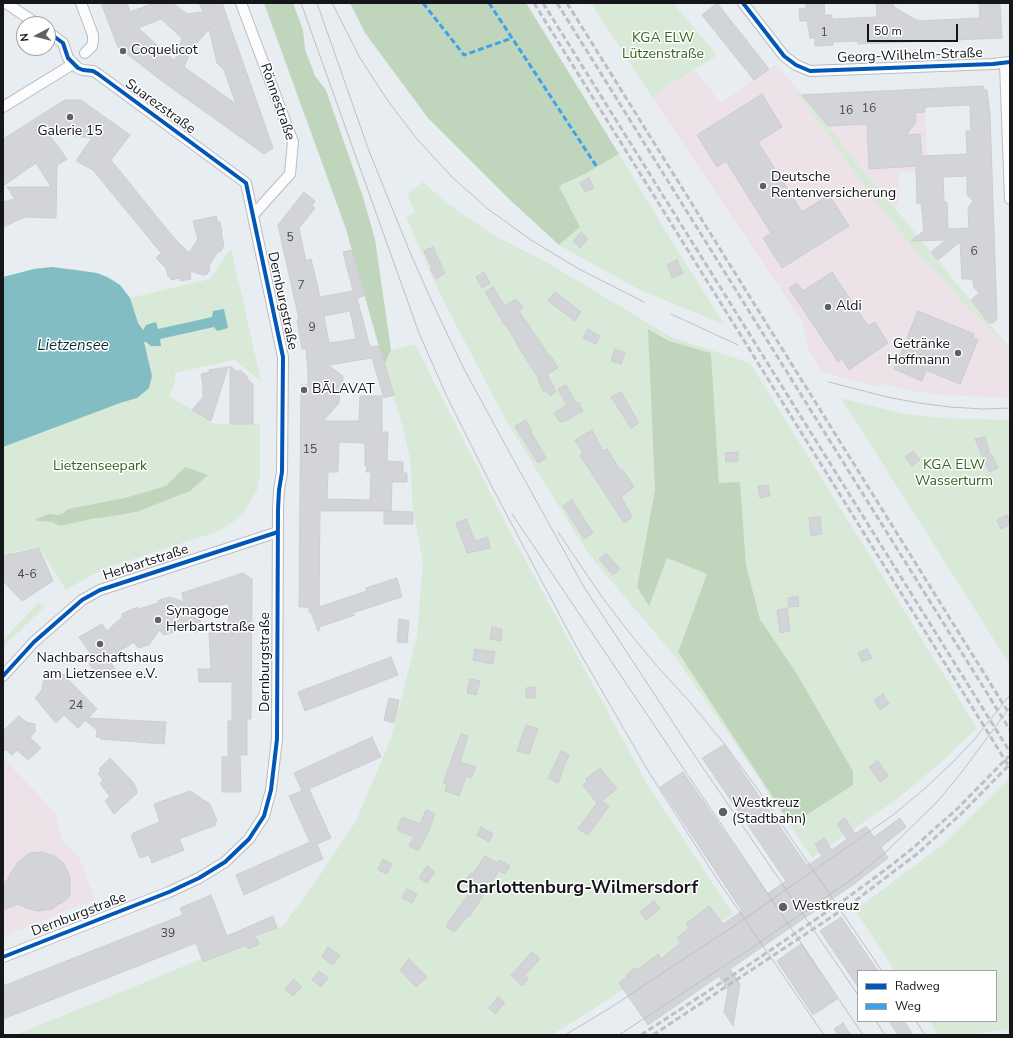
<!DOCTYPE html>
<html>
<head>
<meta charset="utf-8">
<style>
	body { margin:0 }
	#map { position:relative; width:1013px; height:1038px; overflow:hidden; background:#e8edf2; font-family:"Nunito Sans",sans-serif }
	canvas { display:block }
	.frame { position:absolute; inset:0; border:4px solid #14161a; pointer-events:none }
	.legend { position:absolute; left:857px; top:970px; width:140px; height:52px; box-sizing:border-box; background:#fff; border:1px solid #a1a2a3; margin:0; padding:5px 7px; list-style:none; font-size:12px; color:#14161a }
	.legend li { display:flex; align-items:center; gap:8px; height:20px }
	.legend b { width:20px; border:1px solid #a1a2a3 }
	.north { position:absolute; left:16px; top:16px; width:40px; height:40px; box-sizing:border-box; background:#fff; border:1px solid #a1a2a3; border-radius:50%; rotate:263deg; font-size:11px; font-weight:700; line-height:16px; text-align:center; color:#14161a }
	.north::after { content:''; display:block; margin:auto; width:14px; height:18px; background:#5e6166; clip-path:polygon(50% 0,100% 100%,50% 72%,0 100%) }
	.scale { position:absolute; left:867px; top:24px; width:91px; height:18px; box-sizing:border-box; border:2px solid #14161a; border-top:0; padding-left:5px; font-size:12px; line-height:14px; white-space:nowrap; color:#14161a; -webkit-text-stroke:3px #fff; paint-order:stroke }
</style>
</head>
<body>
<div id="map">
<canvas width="1013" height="1038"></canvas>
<div class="frame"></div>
<ul class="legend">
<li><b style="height:5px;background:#0057b8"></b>Radweg</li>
<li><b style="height:5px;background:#3da2ea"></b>Weg</li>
</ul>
<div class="north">N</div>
<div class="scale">50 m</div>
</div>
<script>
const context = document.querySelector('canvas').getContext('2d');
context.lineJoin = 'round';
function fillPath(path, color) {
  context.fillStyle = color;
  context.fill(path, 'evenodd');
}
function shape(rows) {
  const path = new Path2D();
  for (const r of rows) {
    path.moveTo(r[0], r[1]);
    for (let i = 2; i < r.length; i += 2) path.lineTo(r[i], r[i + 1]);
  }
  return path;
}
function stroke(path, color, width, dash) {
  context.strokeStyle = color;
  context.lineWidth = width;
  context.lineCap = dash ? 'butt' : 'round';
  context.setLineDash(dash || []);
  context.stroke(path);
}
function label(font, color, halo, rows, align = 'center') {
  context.font = font + ' "Nunito Sans",sans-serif';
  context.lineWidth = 3;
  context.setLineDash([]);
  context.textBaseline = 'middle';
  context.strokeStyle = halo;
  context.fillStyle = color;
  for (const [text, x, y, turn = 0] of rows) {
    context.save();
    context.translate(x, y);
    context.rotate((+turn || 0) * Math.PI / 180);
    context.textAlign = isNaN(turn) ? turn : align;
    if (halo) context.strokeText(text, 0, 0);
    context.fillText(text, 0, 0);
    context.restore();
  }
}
fillPath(shape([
	[776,64,797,89,797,93,884,213,923,260,946,281,962,302,1001,341,1003,340,1010,347,1010,398,942,395,919,392,879,384,879,387,843,378,821,371,808,349,802,321,652,97,695,70,720,102,724,101,753,80,754,80],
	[924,89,928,172,898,173,899,204,895,208,841,145,842,142,801,94],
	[3,758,55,812,62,841,79,857,95,899,3,937]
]), '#eee2e9');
fillPath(shape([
	[591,3,627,3,628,5,631,3,673,3,717,55,652,97],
	[797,89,842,142,841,145,895,208,1003,340,1001,341,962,302,946,281,923,260,884,213,797,93],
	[619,154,681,256,725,325,640,290,559,245,580,227,559,186,585,174],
	[423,182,447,203,493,235,548,263,671,337,750,363,977,728,938,765,897,799,812,858,731,737,676,658,587,552,504,417,441,296,406,217,415,212,407,194],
	[649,329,669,341,711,354,719,484,740,482,746,565,760,619,797,674,853,771,791,824,678,652,707,574,667,558,649,605,637,587,655,490],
	[231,248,261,381,234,360,175,373,175,383,169,396,215,424,260,424,260,475,257,490,244,512,233,522,219,531,110,567,92,575,66,590,39,547,11,553,3,566,3,277,34,269,52,267,74,269,97,273,113,279,120,285,130,298,210,279],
	[415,344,507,526,647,784,733,914,662,964,586,1014,551,1035,15,1035,283,926,316,881,356,821,391,738,417,637,423,561,413,512,410,458,400,418,384,365,391,350],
	[841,398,905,414,942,418,1010,420,1010,665],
	[38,603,45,606,3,647,3,640],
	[1010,777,1010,1029,966,1035,938,1035,929,1021,996,1021,996,971,895,971,855,910,942,845]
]), '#d9e9d8');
fillPath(shape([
	[264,3,293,3,303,30,305,49,315,76,326,90,363,197,375,239,391,350,384,365,346,229],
	[350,3,526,3,619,154,585,174,559,186,580,227,559,245,510,200,428,118,365,33],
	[648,329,669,341,711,353,719,483,740,482,746,565,760,619,797,674,853,771,853,785,791,825,678,652,707,574,667,558,649,606,637,587,655,490],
	[185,467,208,475,190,491,139,511,120,515,91,519,60,526,52,522,38,521,35,519,49,514,57,515,62,514,68,509,125,498,166,486]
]), '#c0d6bc');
fillPath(shape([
	[52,267,97,273,107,277,120,285,130,298,138,323,143,330,142,332,146,325,156,322,158,329,212,317,213,311,224,309,228,328,217,331,214,327,160,339,161,346,151,346,146,342,144,342,152,376,149,388,137,398,120,403,3,447,3,277,34,269]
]), '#81bdc3');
const building = shape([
	[101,3,127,3,130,12,154,3,173,3,187,14,203,12,199,3,222,3,273,148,264,154,166,84,118,47,101,3],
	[161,19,182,38,175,61,138,28,161,19],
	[209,29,217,63,224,70,236,104,184,67,191,50,209,29],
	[717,3,769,69,754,80,702,15,717,3],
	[806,3,824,3,825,15,832,15,832,19,877,17,876,3,893,3,894,7,918,21,980,18,979,3,1000,3,1002,38,858,44,858,41,833,42,833,45,815,46,815,38,810,38,807,21,800,21,799,9,806,8,806,3],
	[983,86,984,90,987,90,990,114,997,319,993,323,989,323,971,300,979,293,973,286,973,279,962,279,960,242,938,260,931,252,946,240,911,241,924,231,921,203,917,204,916,166,869,169,867,124,828,126,802,95,983,86],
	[970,105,971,131,966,131,967,154,922,156,920,134,906,135,916,122,915,113,925,112,925,107,970,105],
	[967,176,967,195,973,201,968,208,969,228,948,229,947,202,944,202,943,177,967,176],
	[762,94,782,127,758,142,802,212,829,195,849,226,782,268,763,238,771,233,726,161,717,167,697,135,762,94],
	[65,100,81,100,130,135,111,160,174,238,189,253,198,239,193,221,216,216,218,222,220,222,222,232,221,233,224,246,221,251,217,253,209,266,210,270,207,274,203,275,190,271,191,279,181,281,180,278,171,280,170,276,168,277,166,268,156,258,161,253,93,170,76,161,92,138,48,133,67,159,57,165,56,218,25,217,3,227,3,202,15,199,7,187,51,187,36,163,3,186,3,139,65,100],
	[589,178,594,188,585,192,580,183,589,178],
	[304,192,315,201,312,206,315,208,299,228,306,261,311,259,320,297,353,291,343,252,352,250,364,296,357,298,370,347,379,346,394,395,384,398,372,358,328,365,343,376,343,390,340,391,339,403,323,421,359,421,360,396,382,396,382,432,388,432,387,461,403,462,403,473,407,473,407,482,392,482,391,511,320,511,319,607,367,591,366,588,397,578,402,597,349,614,355,615,319,627,319,631,318,631,311,612,309,612,309,607,299,607,301,385,308,385,308,372,306,348,302,349,297,320,299,319,278,225,304,192],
	[350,311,356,339,329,343,324,316,350,311],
	[339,442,365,443,365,466,367,466,366,472,371,472,370,500,327,499,328,472,338,472,339,442],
	[581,232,588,239,580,248,573,241,581,232],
	[433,247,445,273,436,279,430,269,432,268,424,251,433,247],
	[677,260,683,273,672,278,667,265,677,260],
	[484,272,490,283,482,288,476,277,484,272],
	[832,272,868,326,875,322,888,343,849,370,842,359,838,362,789,288,797,283,803,291,832,272],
	[493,287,505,306,516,299,523,308,519,311,550,357,551,356,558,368,547,374,556,392,550,396,546,390,544,392,538,380,539,379,521,351,507,326,506,327,485,292,493,287],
	[555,292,581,312,575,321,548,301,555,292],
	[918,311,974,334,973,337,978,340,960,384,926,370,922,381,894,369,918,311],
	[588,329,600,336,596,344,583,338,588,329],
	[615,349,625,353,621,364,611,361,615,349],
	[230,366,238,372,240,370,248,377,247,379,253,384,253,424,230,424,230,366],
	[228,367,211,421,192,410,203,397,203,386,201,374,210,372,209,370,228,367],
	[566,385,576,403,578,402,583,411,563,422,562,421,560,422,554,413,567,405,558,389,566,385],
	[621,392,639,423,631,428,611,397,621,392],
	[526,420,532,432,531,432,546,458,538,463,515,426,526,420],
	[592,430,603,451,607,449,620,470,622,469,634,487,621,497,631,514,631,518,624,523,580,455,583,453,575,440,592,430],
	[985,437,990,455,992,455,998,468,989,472,975,439,985,437],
	[913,451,920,460,912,466,905,457,913,451],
	[738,452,738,461,726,462,725,453,738,452],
	[768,485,770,496,760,498,758,486,768,485],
	[572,500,593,533,584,539,563,506,572,500],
	[384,511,413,512,413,524,384,524,384,511],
	[1007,515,1010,524,1001,529,997,520,1007,515],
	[820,517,822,534,811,536,809,518,820,517],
	[466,519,475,541,488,537,490,548,467,553,456,523,466,519],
	[39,548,53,581,22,601,3,581,3,556,39,548],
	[606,553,620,569,613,575,599,559,606,553],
	[243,573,252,579,251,719,247,719,247,755,240,755,241,792,222,792,222,757,228,757,228,721,232,721,232,682,199,682,198,669,211,669,209,633,228,633,229,603,210,608,209,609,198,612,203,630,195,632,192,626,186,628,177,621,174,632,164,635,159,630,149,645,138,648,134,642,109,658,115,670,98,678,85,656,90,653,79,637,102,624,107,631,122,617,122,614,130,610,138,607,139,609,158,603,159,600,170,597,184,602,182,593,243,573],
	[798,596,799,606,789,607,788,598,798,596],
	[787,608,790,631,780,633,777,610,787,608],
	[399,619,409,621,407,643,397,642,399,619],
	[492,627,502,629,501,641,490,639,492,627],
	[475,649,495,652,493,664,473,660,475,649],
	[867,649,872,658,862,662,858,653,867,649],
	[391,657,398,675,305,711,298,692,391,657],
	[61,672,97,709,88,718,166,722,164,744,100,739,101,737,96,737,97,730,85,720,78,728,64,715,56,723,35,698,42,690,43,681,52,680,61,672],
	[470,679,480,681,476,695,467,693,470,679],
	[535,687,535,698,526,698,526,688,535,687],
	[883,694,889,704,880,710,874,700,883,694],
	[389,698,399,700,394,723,384,720,389,698],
	[19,716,26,722,35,724,35,732,30,737,41,748,28,760,17,750,12,755,6,750,3,751,3,731,19,716],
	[526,725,538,729,529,754,517,751,526,725],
	[461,734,468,736,460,762,476,767,471,778,466,776,459,796,445,791,447,784,443,783,461,734],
	[372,737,381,757,309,789,331,838,317,844,323,859,244,895,236,875,310,842,289,796,302,791,294,773,372,737],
	[724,745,807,866,822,856,815,844,824,838,832,850,847,839,837,824,845,818,855,834,866,826,874,837,900,818,906,827,881,847,888,858,854,884,730,969,740,984,733,1026,724,1012,728,990,719,976,648,1025,619,983,627,977,626,975,635,968,637,970,658,954,661,959,681,943,677,938,689,928,686,924,709,906,723,924,742,911,660,787,683,772,767,894,786,881,702,758,724,745],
	[561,751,569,755,561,773,562,773,558,783,548,778,561,751],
	[110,758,133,782,137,790,137,793,114,814,105,801,110,797,100,783,103,780,98,774,101,771,99,769,110,758],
	[878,761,888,776,880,782,869,767,878,761],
	[600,768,617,789,601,801,609,806,588,835,578,829,597,803,583,785,587,781,586,779,600,768],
	[190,791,210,804,217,821,215,822,216,825,179,839,184,850,152,863,149,855,140,858,131,836,133,836,133,833,160,822,154,804,190,791],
	[426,810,435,814,427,835,418,851,409,846,414,837,397,830,402,817,420,824,426,810],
	[481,827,493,834,489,842,477,835,481,827],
	[42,852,55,856,64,864,70,877,70,896,62,903,60,903,52,909,37,911,26,908,18,904,3,910,3,883,7,881,11,872,13,871,18,862,30,853,42,852],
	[485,856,497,863,500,860,510,866,505,874,499,871,469,917,468,916,454,932,446,926,472,889,464,883,471,873,473,874,485,856],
	[383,859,392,864,387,874,378,870,383,859],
	[427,866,435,872,427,883,419,878,427,866],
	[407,889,417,894,412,903,402,898,407,889],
	[211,895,227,936,273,916,277,928,255,936,259,944,248,949,246,945,203,962,196,943,3,1019,3,986,183,915,180,908,211,895],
	[654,901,660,909,646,920,640,912,654,901],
	[841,917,878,971,858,971,858,987,820,931,841,917],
	[801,944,837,999,813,1015,777,961,801,944],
	[328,947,340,955,333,965,322,957,328,947],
	[532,952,540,959,525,975,528,979,522,986,511,975,532,952],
	[409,959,427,977,416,987,400,970,409,959],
	[319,971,328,978,321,987,312,980,319,971],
	[294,979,302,987,293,996,285,989,294,979],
	[498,997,505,1003,495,1014,489,1008,498,997],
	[889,1021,904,1021,913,1035,898,1035,889,1021],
	[843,1023,851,1035,838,1035,834,1029,843,1023]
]);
fillPath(building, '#d3d4d8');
stroke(building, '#cccdd0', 1);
const street = shape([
	[6,3,37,24],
	[81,3,93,35,93,41,92,46,85,53],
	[241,3,293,142,290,174,253,215],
	[743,3,784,56,796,65,810,71,993,64,1010,62],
	[1005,63,1010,199],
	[3,107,73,64],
	[3,676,34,642,82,600,100,590,278,532],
	[3,957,169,892,199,878,225,862,249,839,264,816,271,790,277,739,278,509,279,490,282,472,283,357,246,183,98,74,93,71,83,70,78,68,68,58,63,43,48,32]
]);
stroke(street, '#b9bcc0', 12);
stroke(street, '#fcfcfd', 10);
stroke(shape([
	[301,3,419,333,448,399,490,483,576,646,647,769,713,873,824,1035],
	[317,3,369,151,409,250,433,304,463,367,507,448,584,587,695,756,858,995],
	[332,3,360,58,388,101,417,139,452,177,488,209,531,240,579,269,644,302],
	[671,314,738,345],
	[829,382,887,397,919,403,950,407,983,409,1010,408],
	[512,514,863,1035],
	[558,532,602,597,628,631,656,665,690,702,726,746,759,791,882,971],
	[876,1021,885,1035],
	[916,1021,925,1035],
	[565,1035,610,1008,737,924,893,815,923,790,954,761,973,741,1010,695],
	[619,1035,750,949,858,875,885,853,937,802,961,773,1010,707]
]), '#bebfc1', 1);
stroke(shape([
	[534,3,1010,768],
	[543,3,1010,752],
	[557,3,1010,730],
	[567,3,1010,715],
	[641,1035,756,960,847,898,889,867,913,848,958,808,1009,756],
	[653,1035,851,904,893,872,917,854,962,813,1010,764]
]), '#bebfc1', 3, [6, 3]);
stroke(shape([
	[423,3,464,55,512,38],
	[489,3,597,167]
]), '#3da2ea', 3, [6, 3]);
stroke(shape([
	[743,3,784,56,796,65,810,71,993,64,1010,62],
	[3,676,34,642,82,600,100,590,278,532],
	[3,957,169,892,199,878,225,862,249,839,264,816,271,790,277,739,278,509,279,490,282,472,283,357,246,183,98,74,93,71,83,70,78,68,68,58,63,43,48,32]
]), '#0057b8', 4);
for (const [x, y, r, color] of [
	[123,51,4,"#5e6166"],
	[70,117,4,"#5e6166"],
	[763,186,4,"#5e6166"],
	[828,307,4,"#5e6166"],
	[958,353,4,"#5e6166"],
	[304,390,4,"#5e6166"],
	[158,620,4,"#5e6166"],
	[100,644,4,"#5e6166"],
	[723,812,5,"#5e6166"],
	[783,907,5,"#5e6166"]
]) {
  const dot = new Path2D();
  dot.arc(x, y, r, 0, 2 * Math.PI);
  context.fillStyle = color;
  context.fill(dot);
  stroke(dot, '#fff', 1.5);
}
label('12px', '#47484c', null, [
	["1",824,33],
	["16",869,109],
	["16",846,111],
	["5",290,238],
	["6",974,252],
	["7",301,286],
	["9",312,328],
	["15",310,450],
	["4-6",27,575],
	["24",76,706],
	["39",168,934]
]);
label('14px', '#36631d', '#fff', [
	["KGA ELW",663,39],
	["Lützenstraße",663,55],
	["KGA ELW",954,466],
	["Wasserturm",954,482],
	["Lietzenseepark",100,467]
]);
label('14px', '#14161a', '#fff', [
	["Coquelicot",131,51],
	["Galerie 15",70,132,"center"],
	["Deutsche",771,178],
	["Rentenversicherung",771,194],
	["Aldi",836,307],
	["Getränke",950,345,"right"],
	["Hoffmann",950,361,"right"],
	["BĀLAVAT",312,390],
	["Synagoge",166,612],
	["Herbartstraße",166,628],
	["Nachbarschaftshaus",100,659,"center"],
	["am Lietzensee e.V.",100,675,"center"],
	["Westkreuz",732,804],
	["(Stadtbahn)",732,820],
	["Westkreuz",792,907]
], 'left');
label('14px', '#14161a', '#fff', [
	["Georg-Wilhelm-Straße",910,56,-2],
	["Rönnestraße",277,102,71],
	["Suarezstraße",160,107,36],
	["Dernburgstraße",282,301,78],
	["Herbartstraße",146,563,-18],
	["Dernburgstraße",266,662,-90],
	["Dernburgstraße",79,915,-21]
]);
label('italic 15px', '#053033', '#fff', [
	["Lietzensee",73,346]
]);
label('bold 18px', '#14161a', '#fff', [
	["Charlottenburg-Wilmersdorf",577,889]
]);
</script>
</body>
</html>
